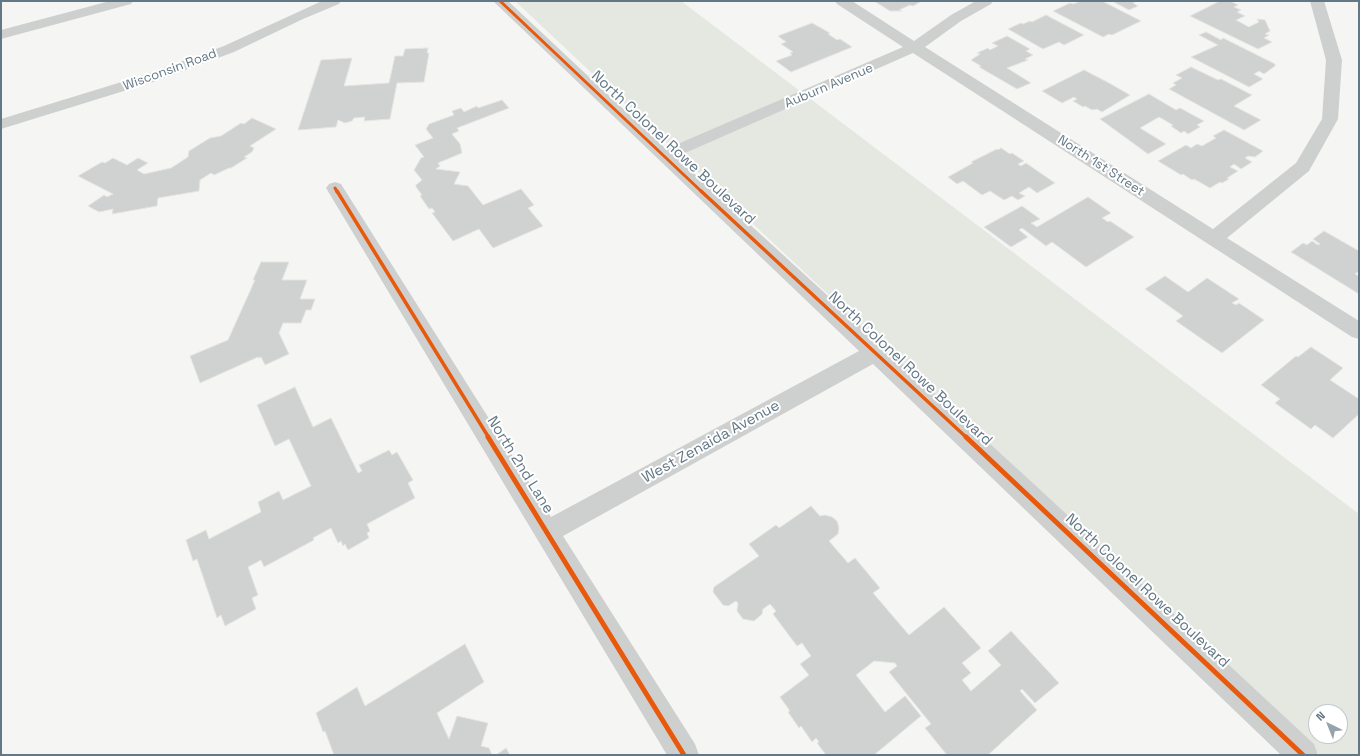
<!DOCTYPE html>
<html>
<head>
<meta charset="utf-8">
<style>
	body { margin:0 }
	#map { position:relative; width:1360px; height:756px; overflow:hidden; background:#f5f5f3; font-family:"Space Grotesk",sans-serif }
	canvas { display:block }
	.frame { position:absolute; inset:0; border:2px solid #637785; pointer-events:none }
	.north { position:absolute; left:1308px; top:704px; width:40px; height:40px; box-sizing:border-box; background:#fff; border:1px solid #c1c9ce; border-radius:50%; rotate:317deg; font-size:11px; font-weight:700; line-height:16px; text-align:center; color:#637785 }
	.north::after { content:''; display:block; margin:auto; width:14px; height:18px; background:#96a3ac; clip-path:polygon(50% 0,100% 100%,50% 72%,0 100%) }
</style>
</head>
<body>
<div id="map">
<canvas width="1360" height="756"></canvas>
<div class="frame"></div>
<div class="north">N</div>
</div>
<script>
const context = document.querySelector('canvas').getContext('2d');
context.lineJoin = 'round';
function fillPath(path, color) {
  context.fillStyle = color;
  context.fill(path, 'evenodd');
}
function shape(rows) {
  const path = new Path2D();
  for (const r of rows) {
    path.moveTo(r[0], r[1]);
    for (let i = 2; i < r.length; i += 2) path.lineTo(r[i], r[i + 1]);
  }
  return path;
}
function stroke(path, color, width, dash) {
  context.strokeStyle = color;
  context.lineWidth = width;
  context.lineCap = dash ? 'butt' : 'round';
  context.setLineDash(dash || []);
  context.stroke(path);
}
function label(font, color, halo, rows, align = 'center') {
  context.font = font + ' "Space Grotesk",sans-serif';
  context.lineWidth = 4;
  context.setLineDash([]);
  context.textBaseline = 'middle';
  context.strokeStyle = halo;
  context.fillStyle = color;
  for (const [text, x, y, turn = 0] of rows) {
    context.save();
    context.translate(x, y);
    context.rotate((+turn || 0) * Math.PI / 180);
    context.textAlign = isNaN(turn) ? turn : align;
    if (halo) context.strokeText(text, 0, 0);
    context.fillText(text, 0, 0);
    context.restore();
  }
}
fillPath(shape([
	[515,1,681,1,1359,514,1359,755,1320,755],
	[1316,712,1340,712,1340,736,1316,736]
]), '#e4e8e1');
const building = shape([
	[874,1,922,1,913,6,910,5,899,10,902,11,890,11,874,1],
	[1077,1,1102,1,1141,21,1112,35,1109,34,1103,37,1053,11,1070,3,1073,4,1079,2,1077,1],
	[1112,1,1136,1,1133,3,1138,6,1129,10,1112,1],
	[1220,1,1230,1,1238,5,1234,7,1241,10,1237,12,1245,16,1236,20,1249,27,1259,22,1257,19,1265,20,1270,31,1265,34,1269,35,1264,38,1272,42,1258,49,1190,16,1220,1],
	[1046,15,1084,35,1064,45,1059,42,1043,49,1008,29,1021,23,1023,24,1030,21,1032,22,1046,15],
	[812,23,830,33,828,34,837,40,840,39,852,47,791,72,776,61,792,55,790,53,793,52,781,44,786,42,778,36,812,23],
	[1206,32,1221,40,1223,38,1275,64,1275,66,1264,74,1259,71,1254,74,1263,79,1249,87,1191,57,1218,45,1199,35,1206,32],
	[1007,36,1030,49,1026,51,1033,55,1025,59,1028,60,1007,68,1031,83,1017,89,979,67,981,66,971,60,980,54,977,53,988,48,990,50,998,46,992,43,1007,36],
	[428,48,427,53,429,53,424,82,397,83,390,119,364,121,365,117,354,118,352,121,345,123,338,120,336,127,298,130,321,60,352,58,344,86,389,83,395,56,403,56,405,49,428,48],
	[1191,67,1218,80,1221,79,1252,95,1234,106,1261,120,1244,130,1169,89,1176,85,1173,83,1182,78,1176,75,1191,67],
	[1084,70,1109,83,1130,95,1102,112,1097,109,1092,110,1085,106,1083,107,1073,101,1077,99,1074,97,1062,103,1042,91,1084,70],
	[1149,94,1176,110,1180,108,1204,121,1197,125,1200,127,1188,134,1184,131,1181,133,1171,126,1173,125,1159,117,1140,128,1166,144,1148,154,1100,119,1149,94],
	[502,100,509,108,457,128,459,131,452,134,460,144,462,153,438,163,440,166,436,169,460,172,454,184,468,186,483,205,521,189,534,205,528,208,543,226,493,248,479,229,453,241,432,213,435,212,432,208,429,209,420,196,422,195,416,187,416,185,422,180,414,170,421,158,424,157,415,145,433,138,426,129,429,124,454,115,452,111,461,108,464,112,477,106,478,108,502,100],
	[252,118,276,129,250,146,254,148,252,152,244,157,247,158,231,168,229,168,214,175,211,173,200,180,199,191,158,198,157,206,112,214,113,209,99,212,88,206,104,195,107,197,113,194,78,176,102,162,105,163,113,158,127,165,138,158,148,163,137,170,144,174,171,168,188,157,189,151,210,138,221,136,241,123,244,124,252,118],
	[1224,130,1263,151,1255,157,1248,156,1245,158,1252,162,1241,169,1234,164,1230,167,1238,171,1227,178,1229,179,1222,183,1220,182,1210,188,1194,179,1192,180,1183,174,1181,175,1158,161,1186,145,1191,148,1197,144,1202,146,1216,138,1213,136,1224,130],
	[1001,148,1010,154,1012,153,1024,161,1018,164,1021,166,1026,163,1055,183,1037,193,1029,187,1019,193,1025,196,1018,200,1012,196,1004,200,990,191,982,195,963,181,957,184,948,177,973,163,971,162,997,149,998,150,1001,148],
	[1088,197,1111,213,1102,218,1108,222,1110,221,1134,237,1086,267,1052,242,1046,246,1022,228,1019,230,1028,237,1011,247,984,227,1022,206,1040,219,1031,223,1037,227,1088,197],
	[1324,231,1359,251,1359,271,1355,274,1359,276,1359,294,1291,252,1303,243,1307,245,1312,241,1318,245,1320,244,1313,239,1324,231],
	[261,262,289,262,282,280,307,280,300,299,315,299,311,310,306,310,301,323,283,323,279,333,289,354,265,365,261,357,258,358,258,357,200,383,190,356,228,340,255,280,253,280,261,262],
	[1165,276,1188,292,1207,278,1239,299,1232,303,1236,305,1239,303,1264,320,1222,353,1176,321,1183,316,1145,289,1165,276],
	[1311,347,1343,368,1330,380,1359,399,1359,414,1333,438,1315,425,1311,429,1275,403,1280,399,1261,385,1296,356,1298,357,1311,347],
	[295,387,313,427,331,418,358,473,362,471,359,465,389,450,392,455,397,452,413,480,408,483,415,498,367,524,370,531,367,533,369,538,348,550,345,544,343,546,341,541,338,543,331,528,313,538,314,540,264,567,261,560,248,567,258,595,252,598,256,609,225,626,221,615,217,618,197,559,193,561,186,540,206,530,209,539,261,512,258,502,279,491,283,500,311,486,289,439,275,446,257,405,295,387],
	[811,506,820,516,825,515,832,517,837,521,839,528,838,534,829,541,848,563,855,558,880,588,873,593,909,635,944,607,981,648,962,663,971,673,962,680,971,691,1001,665,988,651,1011,631,1059,683,1035,703,1022,689,1020,691,1037,710,988,755,947,755,925,728,931,724,889,672,897,666,895,663,874,661,856,675,885,712,905,696,921,716,874,755,826,755,817,743,819,742,816,738,812,742,801,726,799,728,788,712,790,711,780,697,809,675,800,664,811,656,802,643,797,646,773,614,776,611,770,604,763,609,762,614,754,621,743,619,737,611,738,603,736,601,728,606,723,605,713,592,714,587,759,556,749,544,776,525,779,528,811,506],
	[465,644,484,682,437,713,449,739,457,716,488,723,481,746,489,748,492,755,334,755,325,731,323,732,316,713,357,687,365,706,465,644],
	[506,748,510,755,496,755,506,748]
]);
fillPath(building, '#d0d1d1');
stroke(building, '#e4e4e3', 1);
fillPath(shape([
	[110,1,133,1,131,4,1,39,1,30,110,1],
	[322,1,341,1,339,4,303,19,234,52,153,82,1,129,1,119,141,76,224,46,322,1],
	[493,1,508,1,666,149,903,47,837,4,835,1,852,1,914,41,951,15,976,1,993,1,991,4,961,21,925,47,1213,229,1296,163,1322,119,1326,60,1310,1,1324,1,1342,60,1338,119,1309,171,1227,238,1359,321,1359,339,1352,337,913,53,676,157,1035,485,1314,744,1318,755,1281,755,873,364,563,536,695,744,699,755,667,755,326,188,329,184,335,182,341,184,551,517,859,351,493,1]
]), '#ced0d0');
stroke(shape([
	[500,1,702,192],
	[335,188,337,192]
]), '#e8590c', 3);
stroke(shape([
	[337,191,489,438],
	[701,191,967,438]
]), '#e8590c', 3.5);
stroke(shape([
	[488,437,684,755],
	[966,437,1303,755]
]), '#e8590c', 5);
label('13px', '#637785', '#fff', [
	["Wisconsin Road",170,70,-20],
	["Auburn Avenue",829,86,-23],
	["North 1st Street",1101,166,33]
]);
label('15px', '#637785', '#fff', [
	["North Colonel Rowe Boulevard",673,148,43],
	["North Colonel Rowe Boulevard",910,369,43],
	["West Zenaida Avenue",711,442,-29],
	["North 2nd Lane",520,465,58],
	["North Colonel Rowe Boulevard",1147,591,43]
]);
</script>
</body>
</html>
